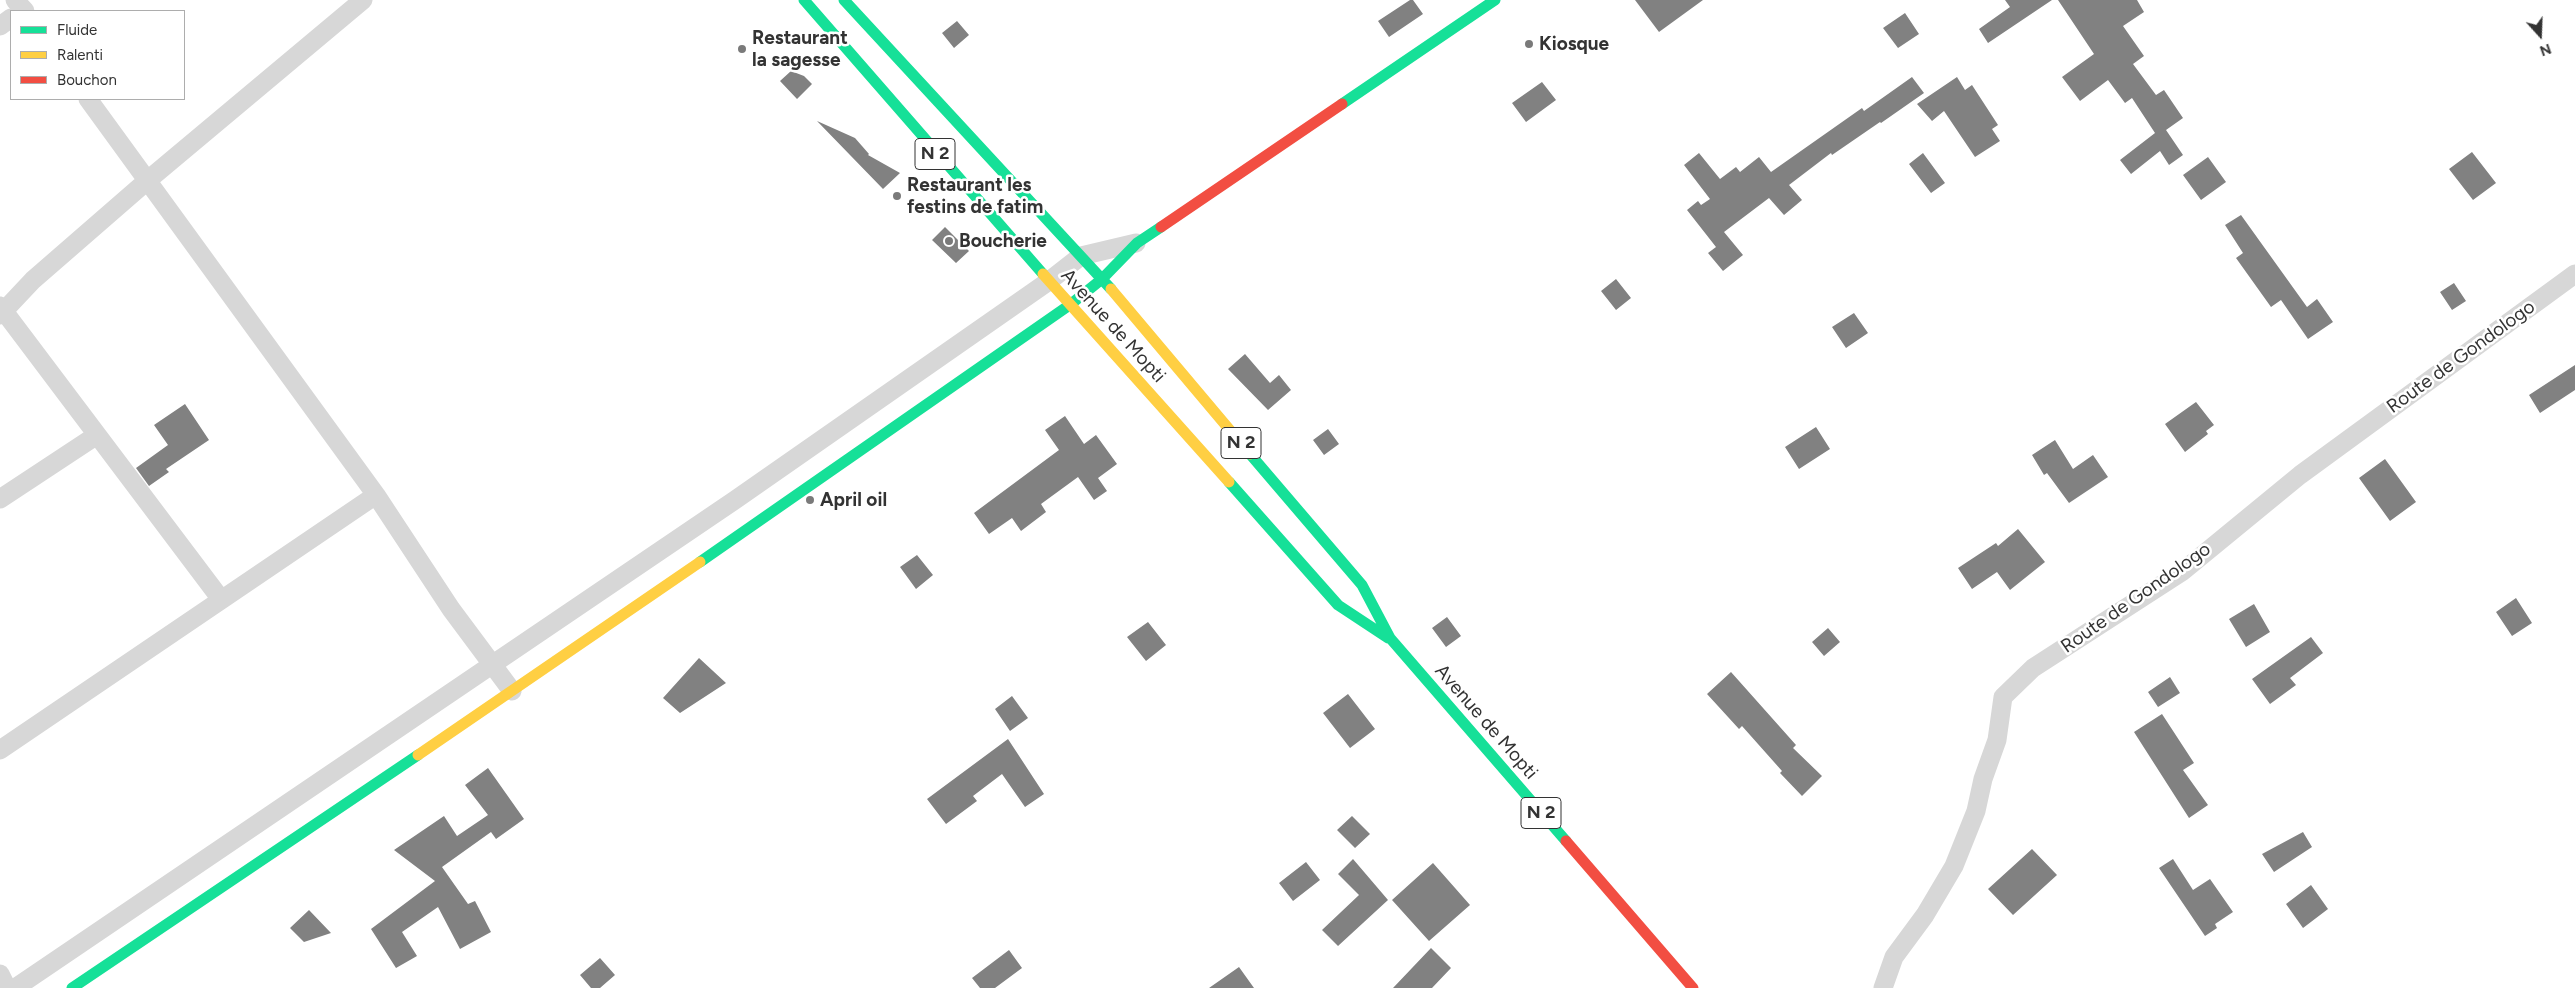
<!DOCTYPE html>
<html>
<head>
<meta charset="utf-8">
<style>
	body { margin:0 }
	#map { position:relative; width:2575px; height:988px; overflow:hidden; background:#fff; font-family:Figtree,sans-serif }
	canvas { display:block }
	.legend { position:absolute; left:10px; top:10px; width:175px; height:90px; box-sizing:border-box; background:#fff; border:1px solid #adadad; margin:0; padding:6px 9px; list-style:none; font-size:15px; color:#333 }
	.legend li { display:flex; align-items:center; gap:10px; height:25px }
	.legend b { width:25px; border:1px solid #adadad }
	.north { position:absolute; left:2515px; top:10px; width:50px; height:50px; -webkit-text-stroke:4px #fff; paint-order:stroke; rotate:160deg; font-size:14px; font-weight:700; line-height:20px; text-align:center; color:#333 }
	.north::after { content:''; display:block; margin:auto; width:18px; height:22px; background:#333; clip-path:polygon(50% 0,100% 100%,50% 72%,0 100%) }
</style>
</head>
<body>
<div id="map">
<canvas width="2575" height="988"></canvas>
<ul class="legend">
<li><b style="height:6px;background:#16e098"></b>Fluide</li>
<li><b style="height:6px;background:#ffcf43"></b>Ralenti</li>
<li><b style="height:6px;background:#f24e42"></b>Bouchon</li>
</ul>
<div class="north">N</div>
</div>
<script>
const context = document.querySelector('canvas').getContext('2d');
context.lineJoin = 'round';
function fillPath(path, color) {
  context.fillStyle = color;
  context.fill(path, 'evenodd');
}
function shape(rows) {
  const path = new Path2D();
  for (const r of rows) {
    path.moveTo(r[0], r[1]);
    for (let i = 2; i < r.length; i += 2) path.lineTo(r[i], r[i + 1]);
  }
  return path;
}
function stroke(path, color, width, dash) {
  context.strokeStyle = color;
  context.lineWidth = width;
  context.lineCap = dash ? 'butt' : 'round';
  context.setLineDash(dash || []);
  context.stroke(path);
}
function label(font, color, halo, rows, align = 'center') {
  context.font = font + ' Figtree,sans-serif';
  context.lineWidth = 5;
  context.setLineDash([]);
  context.textBaseline = 'middle';
  context.strokeStyle = halo;
  context.fillStyle = color;
  for (const [text, x, y, turn = 0] of rows) {
    context.save();
    context.translate(x, y);
    context.rotate((+turn || 0) * Math.PI / 180);
    context.textAlign = isNaN(turn) ? turn : align;
    if (halo) context.strokeText(text, 0, 0);
    context.fillText(text, 0, 0);
    context.restore();
  }
}
fillPath(shape([
	[1410,0,1413,0,1423,14,1389,37,1378,21],
	[1635,0,1703,0,1659,32],
	[2005,0,2052,0,1988,43,1979,29,2010,7],
	[2058,0,2137,0,2144,12,2123,26,2144,56,2133,64,2156,95,2164,90,2183,118,2166,130,2183,155,2169,165,2160,151,2131,174,2120,160,2155,133,2132,98,2125,103,2108,80,2080,101,2062,77,2094,54],
	[1905,13,1919,34,1898,48,1883,28],
	[957,21,969,35,954,48,942,33],
	[791,71,804,76,812,84,797,99,780,81],
	[1912,77,1924,93,1881,123,1880,122,1832,155,1831,153,1789,185,1802,200,1784,215,1769,198,1724,232,1743,255,1723,271,1708,253,1716,247,1687,210,1698,201,1701,205,1710,199,1684,165,1699,153,1720,179,1736,167,1740,172,1759,157,1771,172,1862,108,1864,111],
	[1957,77,1965,90,1972,85,1998,125,1992,129,2000,141,1975,157,1944,111,1932,121,1917,104],
	[1542,82,1556,100,1526,122,1512,103],
	[817,121,855,138,869,154,868,155,900,173,883,189],
	[2472,152,2496,183,2473,200,2449,169],
	[1923,153,1945,183,1931,193,1909,164],
	[2208,157,2226,182,2201,200,2183,175],
	[2241,215,2307,307,2317,299,2333,322,2308,339,2281,300,2271,307,2236,258,2243,253,2225,225],
	[945,227,969,251,956,263,932,240],
	[1616,279,1631,298,1616,310,1601,291],
	[2454,283,2466,301,2452,310,2440,292],
	[1854,313,1868,333,1846,348,1832,327],
	[1245,354,1270,383,1279,375,1291,390,1268,410,1228,369],
	[2575,365,2575,390,2540,413,2529,395],
	[2196,402,2214,425,2206,431,2208,434,2185,452,2165,424],
	[185,404,209,440,166,469,169,472,149,486,136,468,168,445,154,425],
	[1065,416,1084,444,1096,435,1117,464,1098,478,1107,491,1094,500,1078,477,1041,504,1046,512,1021,531,1012,518,989,534,974,513,1059,450,1045,430],
	[1816,427,1830,449,1799,469,1785,447],
	[1328,429,1339,444,1324,455,1313,440],
	[2055,440,2073,469,2093,455,2108,477,2069,503,2047,473,2044,475,2032,455],
	[2385,459,2416,502,2390,521,2359,478],
	[2018,529,2045,562,2010,590,1997,572,1972,589,1958,568,1996,543,1998,546],
	[917,555,933,575,916,589,900,567],
	[2516,598,2532,623,2512,636,2496,612],
	[2254,604,2270,632,2246,647,2229,619],
	[1447,617,1461,636,1446,647,1432,628],
	[1148,622,1166,645,1146,661,1127,637],
	[1828,628,1840,642,1824,656,1812,642],
	[2311,637,2323,653,2290,678,2296,685,2270,704,2252,679],
	[699,658,726,683,680,713,663,698],
	[1731,672,1796,745,1793,748,1822,776,1802,796,1780,773,1782,771,1742,726,1739,729,1707,694],
	[2170,677,2180,693,2158,707,2148,692],
	[1348,694,1375,729,1350,748,1323,713],
	[1012,696,1028,718,1010,731,995,709],
	[2162,714,2194,763,2183,770,2208,805,2189,818,2134,732],
	[1008,739,1044,794,1025,807,1002,774,973,796,977,801,946,824,927,799],
	[488,768,524,819,496,839,491,832,442,867,468,904,475,901,491,932,460,949,438,907,402,932,417,956,396,968,371,929,435,881,394,850,444,816,457,836,488,815,465,785],
	[1352,816,1370,834,1355,848,1337,830],
	[2303,832,2312,847,2274,872,2262,854],
	[2032,849,2057,875,2013,915,1988,889],
	[1353,859,1388,900,1338,946,1322,930,1359,895,1338,874],
	[2173,859,2193,890,2210,879,2233,912,2215,924,2217,928,2205,936,2159,868],
	[1306,862,1320,880,1293,901,1279,883],
	[1433,863,1470,905,1429,941,1392,900],
	[2311,885,2328,909,2303,928,2286,904],
	[309,910,331,933,304,942,290,928],
	[1431,948,1451,968,1432,988,1393,988],
	[1009,950,1022,968,995,988,980,988,972,978],
	[600,958,615,975,600,988,591,988,580,975],
	[1239,967,1254,988,1209,988]
]), '#818181');
stroke(shape([
	[15,0,25,11],
	[0,26,11,18],
	[88,99,376,495,451,609,512,691],
	[0,306,220,598],
	[0,315,33,280,148,180,363,0],
	[0,499,97,435],
	[0,750,376,495],
	[0,974,7,988],
	[15,988,735,500,1049,281,1081,256,1136,243],
	[1883,988,1894,957,1925,915,1954,866,1976,811,1983,779,1997,740,2003,697,2033,668,2183,571,2300,475,2575,274]
]), '#d7d7d7', 19);
stroke(shape([
	[804,0,1043,274],
	[844,0,1111,289],
	[1342,104,1495,0],
	[1250,454,1362,585,1390,638,1566,841],
	[1229,482,1338,605,1388,638],
	[700,562,1071,304,1102,279,1137,243,1161,227],
	[72,988,418,755]
]), '#16e098', 11);
stroke(shape([
	[1043,274,1229,482],
	[1111,289,1250,454],
	[418,755,700,562]
]), '#ffcf43', 11);
stroke(shape([
	[1161,227,1342,104],
	[1566,841,1693,988]
]), '#f24e42', 11);
for (const [x, y, r, color] of [
	[1529,44,5,"#7a7a7a"],
	[742,49,5,"#7a7a7a"],
	[897,196,5,"#7a7a7a"],
	[949,241,5,"#7a7a7a"],
	[810,500,5,"#7a7a7a"]
]) {
  const dot = new Path2D();
  dot.arc(x, y, r, 0, 2 * Math.PI);
  context.fillStyle = color;
  context.fill(dot);
  stroke(dot, '#fff', 2);
}
for (const [x, y, w] of [
	[935,154,40],
	[1241,443,40],
	[1541,813,40]
]) {
  const box = new Path2D();
  box.roundRect(x - w / 2, y - 15.5, w, 31, 4);
  context.fillStyle = '#fff';
  context.fill(box);
  stroke(box, '#333', 1);
}
label('bold 18px', '#333', null, [
	["N 2",935,154],
	["N 2",1241,443],
	["N 2",1541,813]
]);
label('bold 19px', '#333', '#fff', [
	["Restaurant",752,38],
	["la sagesse",752,60],
	["Kiosque",1539,44],
	["Restaurant les",907,185],
	["festins de fatim",907,207],
	["Boucherie",959,241],
	["April oil",820,500]
], 'left');
label('19px', '#333', '#fff', [
	["Avenue de Mopti",1113,326,48],
	["Route de Gondologo",2461,357,-36],
	["Route de Gondologo",2136,598,-35],
	["Avenue de Mopti",1486,722,49]
]);
</script>
</body>
</html>
